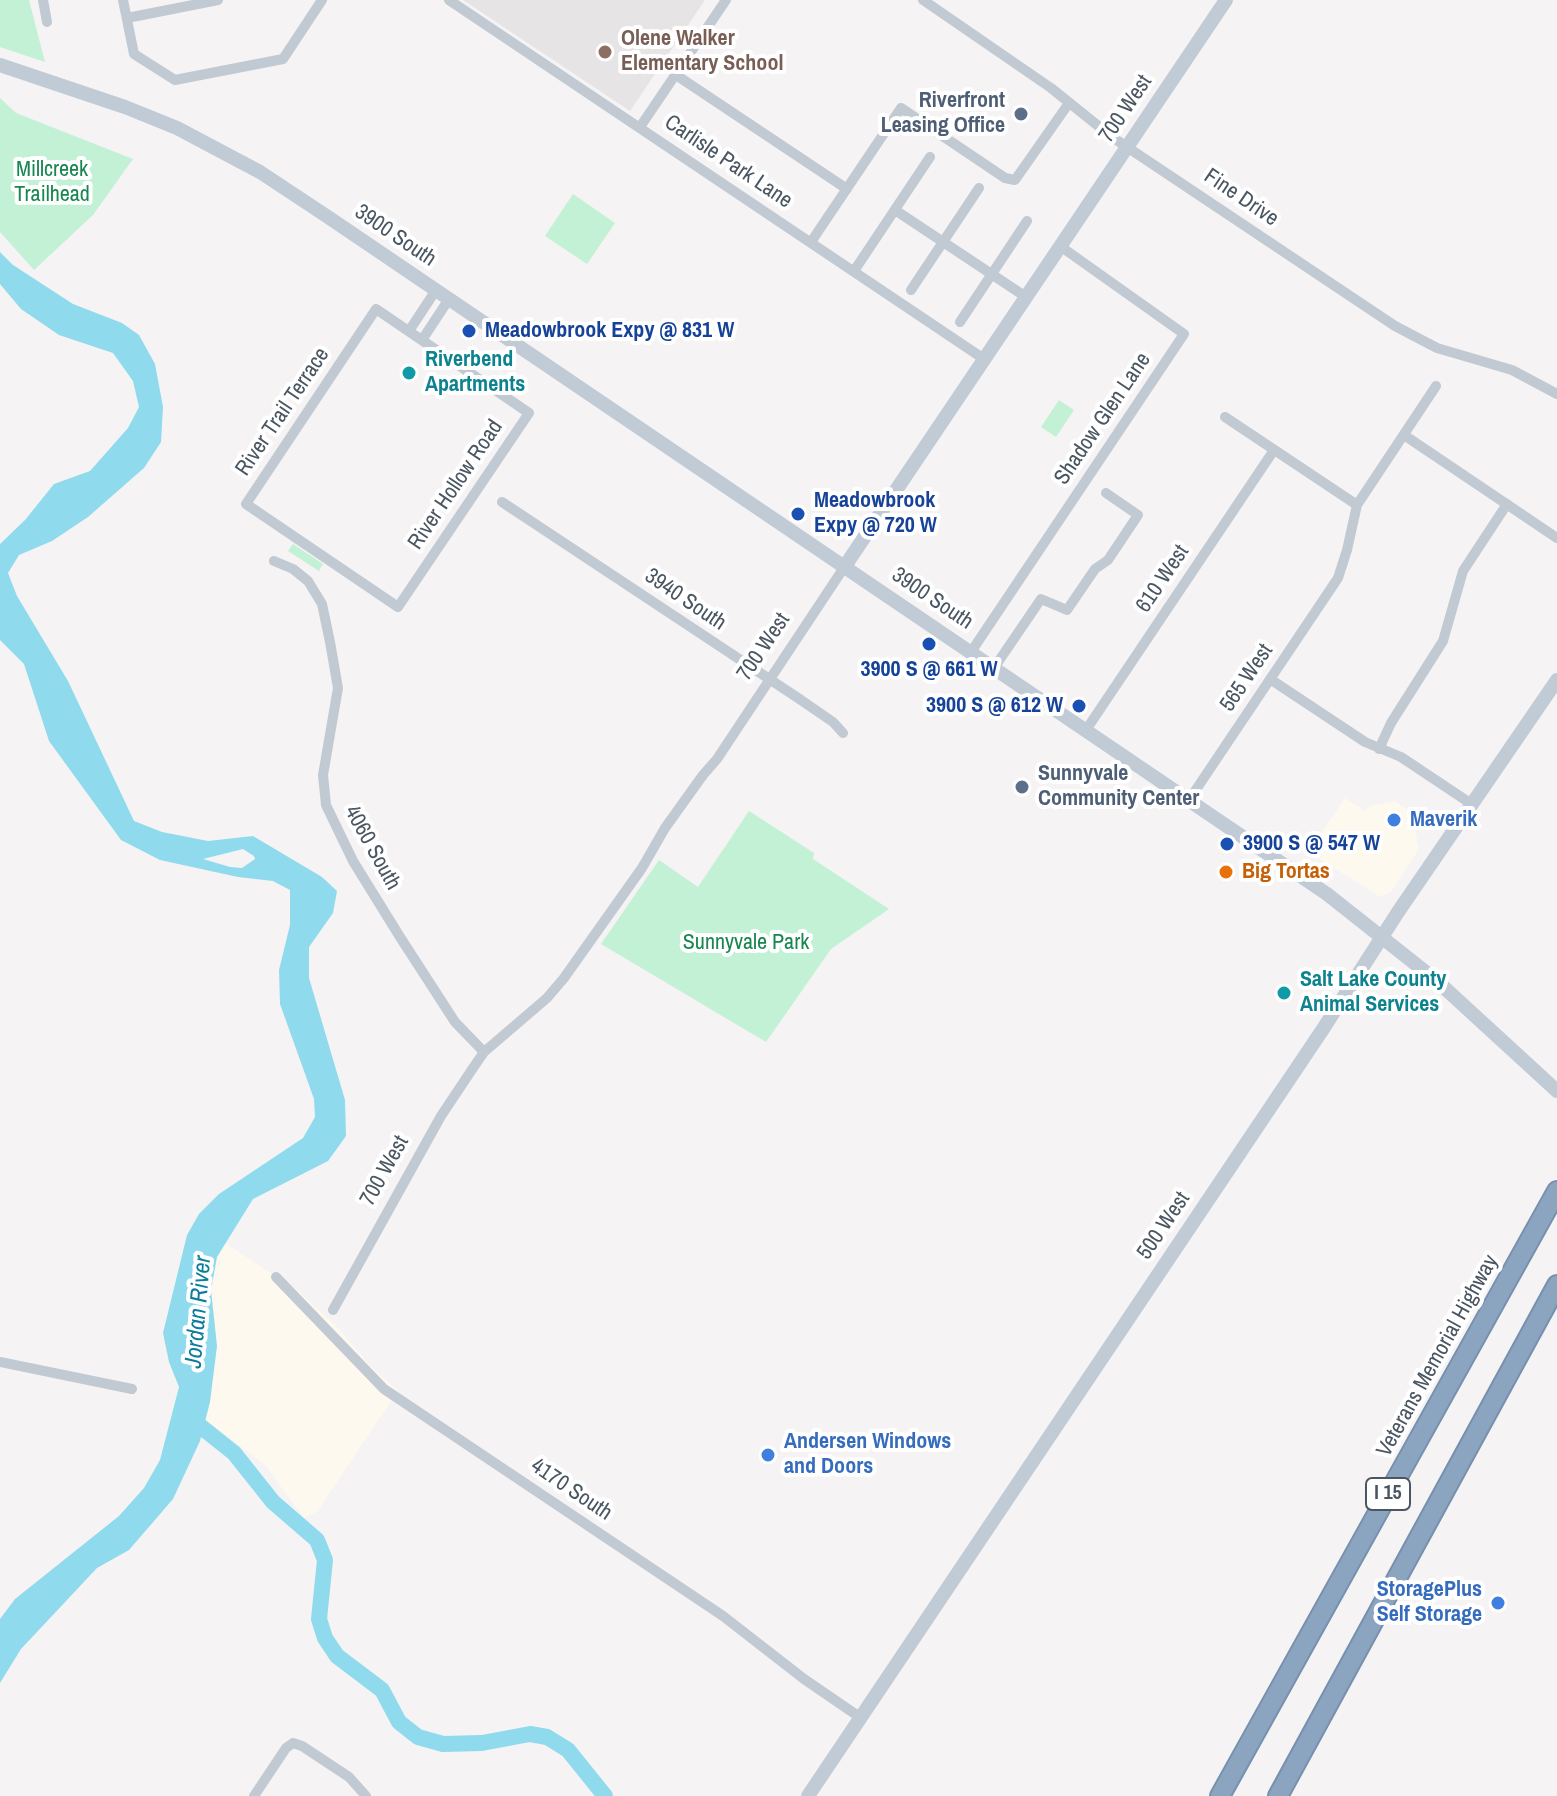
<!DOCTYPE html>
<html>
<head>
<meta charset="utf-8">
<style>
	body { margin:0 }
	canvas { display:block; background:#f5f3f3 }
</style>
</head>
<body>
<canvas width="1557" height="1796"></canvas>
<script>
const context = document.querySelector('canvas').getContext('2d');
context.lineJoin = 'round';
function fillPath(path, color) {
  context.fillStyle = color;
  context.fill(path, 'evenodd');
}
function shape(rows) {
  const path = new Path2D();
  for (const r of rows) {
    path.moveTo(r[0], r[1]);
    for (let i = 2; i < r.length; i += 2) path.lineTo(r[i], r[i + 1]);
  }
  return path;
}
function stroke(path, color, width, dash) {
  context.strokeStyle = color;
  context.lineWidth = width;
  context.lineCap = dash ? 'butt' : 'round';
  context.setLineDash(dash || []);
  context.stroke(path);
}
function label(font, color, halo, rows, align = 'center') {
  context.font = font + ' "Archivo Narrow",sans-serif';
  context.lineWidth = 8;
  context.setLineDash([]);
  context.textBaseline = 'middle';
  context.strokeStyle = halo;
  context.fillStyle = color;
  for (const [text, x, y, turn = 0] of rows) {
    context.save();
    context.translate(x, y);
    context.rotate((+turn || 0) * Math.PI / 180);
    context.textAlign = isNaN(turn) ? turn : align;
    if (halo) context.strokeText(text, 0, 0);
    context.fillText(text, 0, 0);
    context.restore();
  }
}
fillPath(shape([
	[1345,798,1365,811,1370,806,1395,801,1412,813,1419,849,1391,892,1380,897,1309,852],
	[225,1243,298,1291,337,1327,372,1368,398,1391,318,1511,304,1518,265,1465,205,1419,217,1346,211,1290,217,1257]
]), '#fdf9ef');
fillPath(shape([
	[463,0,705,0,630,111]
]), '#e6e4e5');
fillPath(shape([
	[0,0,29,0,45,62,0,47],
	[0,98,16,113,133,159,93,215,34,270,0,232],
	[573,194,615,223,587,264,545,236],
	[1059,400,1074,410,1056,437,1041,427],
	[293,544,323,564,319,571,288,551],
	[749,811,814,853,813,859,889,909,831,949,766,1042,601,944,659,860,698,887]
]), '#c3f1d5');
fillPath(shape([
	[0,252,13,265,73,304,122,323,139,335,155,364,163,407,161,442,144,468,88,517,52,541,19,555,8,573,17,596,68,681,134,821,162,832,208,841,253,836,322,877,337,891,333,913,309,947,309,978,345,1100,346,1136,328,1161,253,1199,217,1257,211,1290,217,1346,210,1402,200,1441,173,1499,129,1550,97,1568,21,1649,0,1683,0,1619,15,1599,119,1516,144,1488,160,1460,179,1387,169,1362,163,1333,187,1235,199,1214,219,1194,303,1138,315,1117,314,1099,280,1004,279,970,290,925,290,890,273,881,238,877,160,860,121,840,49,741,24,664,0,640,0,544,25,520,54,484,90,471,128,428,139,407,133,381,113,353,59,335,21,309,0,284],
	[243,849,254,856,255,859,242,868,230,867,203,859]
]), '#90daee');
stroke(shape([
	[190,1418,234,1453,273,1502,317,1540,325,1560,319,1619,325,1638,337,1656,382,1690,399,1722,418,1737,443,1744,482,1743,530,1734,547,1737,568,1750,605,1796]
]), '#90daee', 16);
const highway = shape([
	[1220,1796,1557,1191],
	[1278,1796,1557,1285]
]);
stroke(highway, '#7690ad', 22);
stroke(shape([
	[43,0,47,22],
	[123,0,134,54,175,80,283,59,322,0],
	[449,0,984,359],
	[923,0,1051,88,1112,137,1395,326,1437,348,1512,370,1557,394],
	[127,18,218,0],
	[676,75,847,189],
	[640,127,726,0],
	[895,210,1026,297],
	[811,242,901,108,1005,178,1015,180,1069,103],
	[854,271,930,157],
	[911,290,979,188],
	[376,309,529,413,398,607,246,504,376,309],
	[960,322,1027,221],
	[409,331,436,290],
	[422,340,449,299],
	[1225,417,1357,505],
	[1404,435,1557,538],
	[502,502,798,698,833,722,843,733],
	[274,561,293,569,308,581,322,604,330,642,338,688,323,775,326,805,353,861,400,937,455,1022,484,1052],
	[971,652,1184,334,1060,246],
	[994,668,1041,599,1067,610,1095,569,1108,560,1138,515,1106,493],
	[1270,679,1365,742,1401,757,1473,805],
	[1086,730,1274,450],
	[1379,749,1391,723,1443,641,1463,571,1507,504],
	[1189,800,1338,578,1347,550,1357,505,1436,386],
	[276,1277,384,1389,723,1616,804,1679,861,1718],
	[333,1310,441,1116,471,1071,484,1052,547,998,564,978,642,868,665,828,703,775,717,759,845,566],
	[0,1362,132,1389],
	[254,1796,286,1748,293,1743,302,1746,349,1777,366,1796]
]), '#c1cad2', 10);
stroke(shape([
	[0,65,125,107,177,128,260,172,328,217,1327,894,1437,981,1557,1091],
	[845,566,1226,0],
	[808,1796,1323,1029,1398,912,1557,680]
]), '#c1cbd6', 14);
stroke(highway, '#8ba5c1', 18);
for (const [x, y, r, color] of [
	[605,52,8,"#8d6e63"],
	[1021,114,8,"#5c6f8a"],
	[469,331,8,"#1a4fb4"],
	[409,373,8,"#0f9aa8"],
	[798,514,8,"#1a4fb4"],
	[929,644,8,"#1a4fb4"],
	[1079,706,8,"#1a4fb4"],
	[1022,787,8,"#5c6f8a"],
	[1394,820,8,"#3f7fe0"],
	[1227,844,8,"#1a4fb4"],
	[1226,872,8,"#e8710a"],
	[1284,993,8,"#0f9aa8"],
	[768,1455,8,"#3f7fe0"],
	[1498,1603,8,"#3f7fe0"]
]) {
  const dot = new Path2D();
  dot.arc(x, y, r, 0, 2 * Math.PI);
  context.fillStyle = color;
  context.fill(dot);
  stroke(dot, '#fff', 3);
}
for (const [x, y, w] of [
	[1388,1494,44]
]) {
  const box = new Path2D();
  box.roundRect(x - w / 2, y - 16, w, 32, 6);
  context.fillStyle = '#fff';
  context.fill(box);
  stroke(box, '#4a5661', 2);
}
label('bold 20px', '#4a5661', null, [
	["I 15",1388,1494]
]);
label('bold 22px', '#785e54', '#fff', [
	["Olene Walker",621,39],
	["Elementary School",621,64]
], 'left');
label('bold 22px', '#4e5e75', '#fff', [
	["Riverfront",1005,101],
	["Leasing Office",1005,126],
	["Sunnyvale",1038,774,"left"],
	["Community Center",1038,799,"left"]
], 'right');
label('22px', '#4a5661', '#fff', [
	["700 West",1126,109,-56],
	["Carlisle Park Lane",728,162,34],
	["Fine Drive",1241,198,34],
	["3900 South",395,236,34],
	["River Trail Terrace",283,412,-56],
	["Shadow Glen Lane",1103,419,-56],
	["River Hollow Road",456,485,-56],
	["610 West",1163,579,-56],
	["3900 South",932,599,34],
	["3940 South",685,600,34],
	["700 West",764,647,-56],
	["565 West",1247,678,-56],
	["4060 South",372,848,61],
	["700 West",385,1171,-61],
	["500 West",1164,1226,-56],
	["Veterans Memorial Highway",1438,1356,-61],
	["4170 South",571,1490,34]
]);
label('22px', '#17864f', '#fff', [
	["Millcreek",52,170],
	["Trailhead",52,195],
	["Sunnyvale Park",746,943]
]);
label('bold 22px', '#164399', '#fff', [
	["Meadowbrook Expy @ 831 W",485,331],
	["Meadowbrook",814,501],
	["Expy @ 720 W",814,526],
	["3900 S @ 661 W",929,670,"center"],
	["3900 S @ 612 W",1063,706,"right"],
	["3900 S @ 547 W",1243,844]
], 'left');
label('bold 22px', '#0d838f', '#fff', [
	["Riverbend",425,360],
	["Apartments",425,385],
	["Salt Lake County",1300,980],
	["Animal Services",1300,1005]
], 'left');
label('bold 22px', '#366cbe', '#fff', [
	["Maverik",1410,820],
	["Andersen Windows",784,1442],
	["and Doors",784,1467],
	["StoragePlus",1482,1590,"right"],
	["Self Storage",1482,1615,"right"]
], 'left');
label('bold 22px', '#c56008', '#fff', [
	["Big Tortas",1242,872]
], 'left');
label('italic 24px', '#0c7c9b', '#fff', [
	["Jordan River",199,1312,-85]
]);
</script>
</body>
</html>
